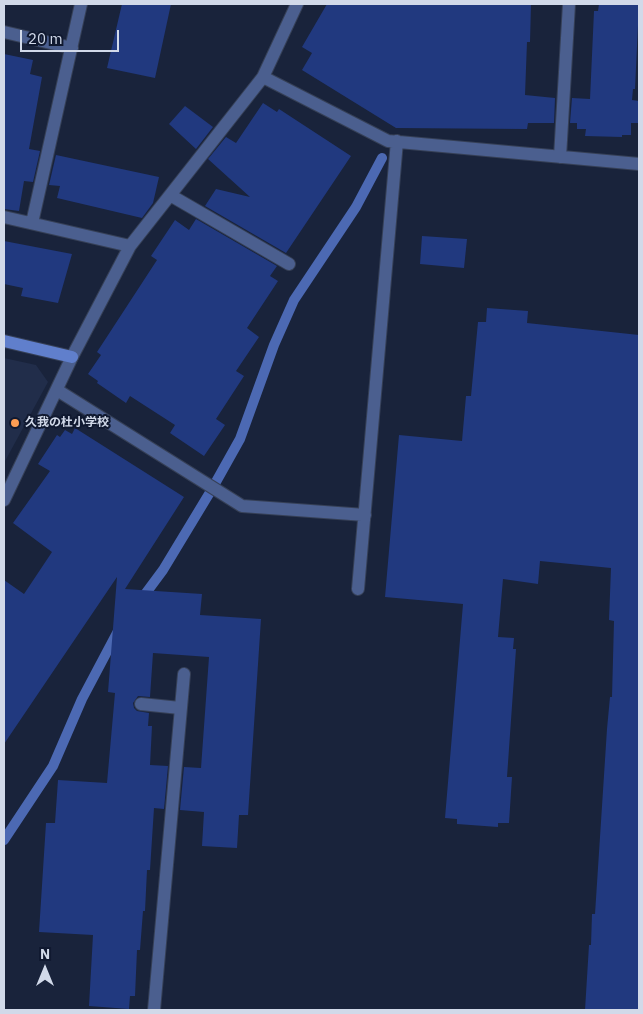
<!DOCTYPE html>
<html>
<head>
<meta charset="utf-8">
<style>
	body { margin:0 }
	#map { position:relative; width:643px; height:1014px; overflow:hidden; background:#19233b; font-family:"IBM Plex Sans",sans-serif }
	canvas { display:block }
	.frame { position:absolute; inset:0; border:5px solid #d1d9e9; pointer-events:none }
	.north { position:absolute; left:20px; top:944px; width:50px; height:50px; -webkit-text-stroke:4px #101930; paint-order:stroke; rotate:0deg; font-size:14px; font-weight:700; line-height:20px; text-align:center; color:#d1d9e9 }
	.north::after { content:''; display:block; margin:auto; width:18px; height:22px; background:#d1d9e9; clip-path:polygon(50% 0,100% 100%,50% 72%,0 100%) }
	.scale { position:absolute; left:20px; top:30px; width:99px; height:22px; box-sizing:border-box; border:2px solid #d1d9e9; border-top:0; padding-left:6px; font-size:15px; line-height:18px; white-space:nowrap; color:#d1d9e9; -webkit-text-stroke:4px #101930; paint-order:stroke }
</style>
</head>
<body>
<div id="map">
<canvas width="643" height="1014"></canvas>
<div class="frame"></div>
<div class="north">N</div>
<div class="scale">20 m</div>
</div>
<script>
const context = document.querySelector('canvas').getContext('2d');
context.lineJoin = 'round';
function fillPath(path, color) {
  context.fillStyle = color;
  context.fill(path, 'evenodd');
}
function shape(rows) {
  const path = new Path2D();
  for (const r of rows) {
    path.moveTo(r[0], r[1]);
    for (let i = 2; i < r.length; i += 2) path.lineTo(r[i], r[i + 1]);
  }
  return path;
}
function stroke(path, color, width, dash) {
  context.strokeStyle = color;
  context.lineWidth = width;
  context.lineCap = dash ? 'butt' : 'round';
  context.setLineDash(dash || []);
  context.stroke(path);
}
function label(font, color, halo, rows, align = 'center') {
  context.font = font + ' "IBM Plex Sans","Noto Sans JP",sans-serif';
  context.lineWidth = 4;
  context.setLineDash([]);
  context.textBaseline = 'middle';
  context.strokeStyle = halo;
  context.fillStyle = color;
  for (const [text, x, y, turn = 0] of rows) {
    context.save();
    context.translate(x, y);
    context.rotate((+turn || 0) * Math.PI / 180);
    context.textAlign = isNaN(turn) ? turn : align;
    if (halo) context.strokeText(text, 0, 0);
    context.fillText(text, 0, 0);
    context.restore();
  }
}
fillPath(shape([
	[4,358,36,365,48,382,4,463]
]), '#212d4a');
stroke(shape([
	[140,601,163,570,212,489,240,439,274,345,294,300,356,207,382,158],
	[4,840,53,766,82,699,118,631]
]), '#4c69b3', 10);
fillPath(shape([
	[122,4,171,4,155,78,107,68],
	[327,4,531,4,530,42,527,42,525,95,555,98,554,123,528,123,527,129,396,128,302,70,312,53,302,47],
	[599,4,639,4,635,89,633,89,632,100,639,101,638,123,631,123,631,135,622,135,622,137,585,136,586,129,577,129,577,123,570,123,572,98,590,99,594,11,598,11],
	[4,54,33,60,30,74,42,77,29,149,40,151,33,182,24,181,19,211,4,209],
	[263,103,277,112,279,109,351,156,286,253,205,206,216,189,250,197,208,159,226,137,236,143],
	[185,106,213,127,196,149,169,124],
	[56,155,159,177,153,203,142,218,57,198,60,186,49,185],
	[196,219,277,266,270,276,278,281,247,328,259,337,236,371,244,376,216,419,225,425,204,456,170,433,175,425,130,396,126,403,97,383,98,381,88,374,101,355,97,352,157,260,151,256,175,220,189,230],
	[422,236,467,239,464,268,420,264],
	[4,241,72,254,58,303,21,296,23,288,4,284],
	[487,308,528,311,527,323,639,335,639,1010,585,1010,589,945,591,945,592,914,595,914,607,729,610,697,612,697,614,621,609,620,611,568,540,561,538,584,503,579,498,637,514,638,513,649,516,649,507,777,512,777,509,823,498,823,498,827,457,824,457,819,445,818,463,604,385,597,399,435,462,441,466,396,471,396,478,322,486,322],
	[75,428,184,497,125,589,202,594,200,615,261,619,248,815,239,815,237,848,202,846,204,812,180,810,184,767,201,768,209,657,153,653,150,697,138,696,133,703,134,708,137,711,149,713,148,726,152,726,150,765,168,766,164,809,154,808,150,870,147,870,145,911,143,911,140,950,137,950,135,996,130,996,129,1009,89,1006,93,935,39,932,46,823,55,823,58,780,107,783,115,693,108,692,117,577,4,744,4,580,24,594,52,552,13,523,50,471,38,464,57,435,60,437,65,430,72,434]
]), '#21397f');
const street = shape([
	[4,32,72,48],
	[263,77,388,141,639,164],
	[560,157,569,4],
	[170,195,289,264],
	[4,217,130,246],
	[32,223,81,4],
	[57,390,242,506,365,515],
	[4,500,72,357,130,246,263,77,297,4],
	[358,589,397,141],
	[141,704,180,708],
	[154,1010,184,674]
]);
const secondary = shape([
	[4,341,72,357]
]);
stroke(street, '#364057', 14);
stroke(secondary, '#364057', 14);
stroke(street, '#4b5f8f', 12);
stroke(secondary, '#607fcc', 12);
for (const [x, y, r, color] of [
	[15,423,5,"#fc9d54"]
]) {
  const dot = new Path2D();
  dot.arc(x, y, r, 0, 2 * Math.PI);
  context.fillStyle = color;
  context.fill(dot);
  stroke(dot, '#101930', 2);
}
label('bold 12px', '#d1d9e9', '#101930', [
	["久我の杜小学校",25,423]
], 'left');
</script>
</body>
</html>
